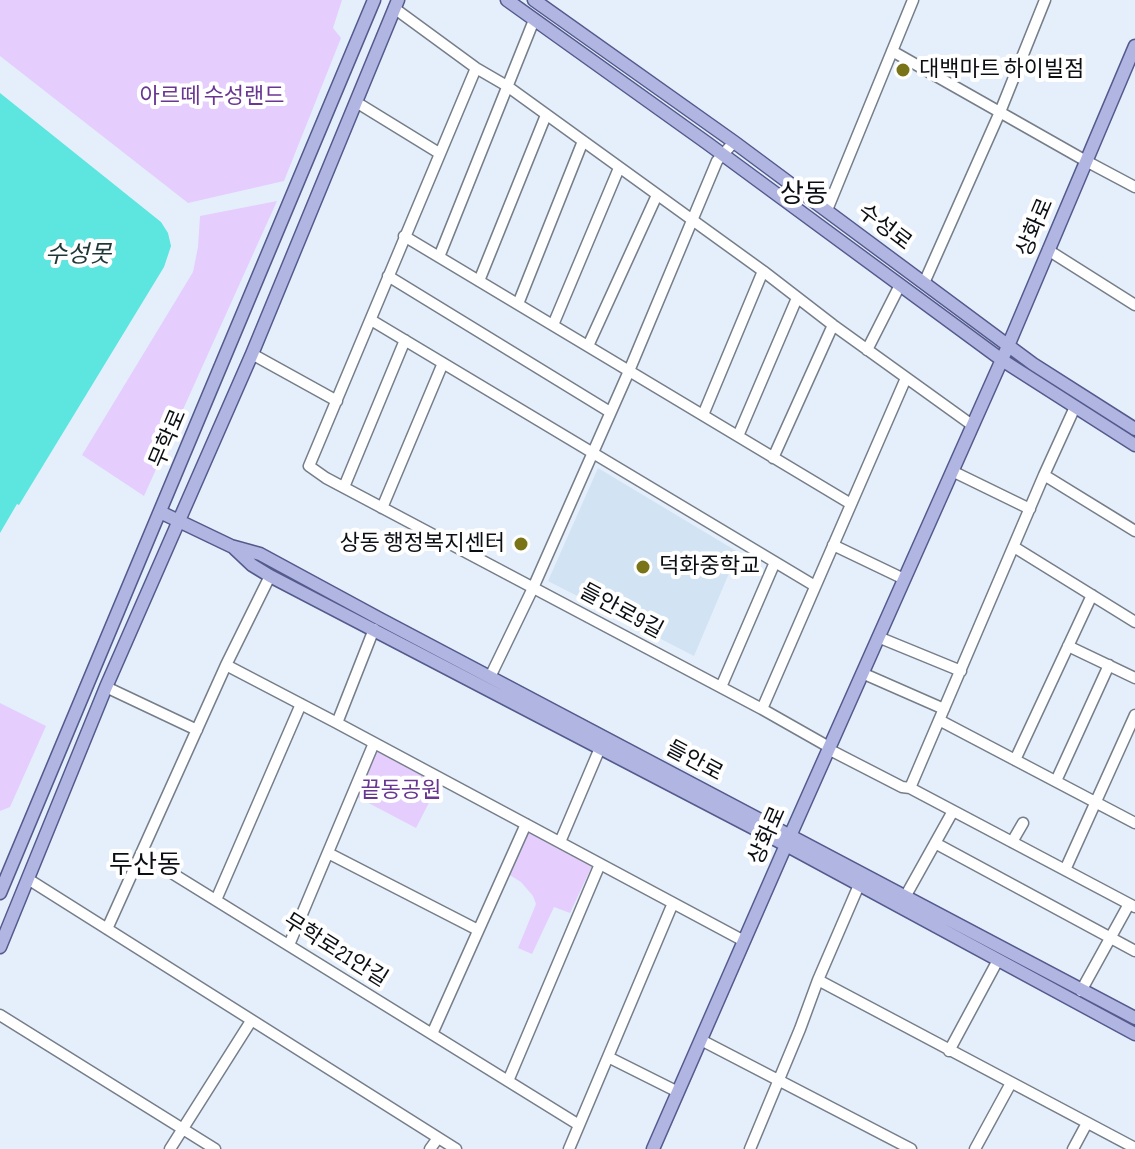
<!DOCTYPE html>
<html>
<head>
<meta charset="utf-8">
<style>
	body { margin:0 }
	canvas { display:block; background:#e4effb }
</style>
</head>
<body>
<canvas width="1135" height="1149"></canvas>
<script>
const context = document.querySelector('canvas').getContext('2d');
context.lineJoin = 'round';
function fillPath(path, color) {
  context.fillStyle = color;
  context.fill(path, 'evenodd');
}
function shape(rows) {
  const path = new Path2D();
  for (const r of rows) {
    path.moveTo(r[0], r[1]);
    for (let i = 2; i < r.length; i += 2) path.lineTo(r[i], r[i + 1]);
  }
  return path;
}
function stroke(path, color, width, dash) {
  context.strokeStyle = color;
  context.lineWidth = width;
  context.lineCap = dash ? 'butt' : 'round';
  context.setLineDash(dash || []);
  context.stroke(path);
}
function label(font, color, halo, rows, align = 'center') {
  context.font = font + ' "Sofia Sans Condensed","Noto Sans KR",sans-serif';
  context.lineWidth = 8;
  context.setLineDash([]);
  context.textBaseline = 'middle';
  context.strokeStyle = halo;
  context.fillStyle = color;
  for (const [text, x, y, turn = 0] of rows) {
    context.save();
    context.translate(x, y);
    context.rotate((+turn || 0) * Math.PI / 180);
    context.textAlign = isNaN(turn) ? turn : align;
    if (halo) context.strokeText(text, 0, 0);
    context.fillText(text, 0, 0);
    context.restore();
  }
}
fillPath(shape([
	[598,468,738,552,694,656,548,581]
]), '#d2e3f3');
fillPath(shape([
	[0,0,342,0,333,28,341,38,284,181,188,203,0,56],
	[277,201,144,496,82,455,193,272,198,247,200,216],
	[0,703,46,726,10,807,0,811],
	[376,749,439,783,416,828,357,797],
	[527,828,593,864,570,913,554,907,532,954,518,948,536,904,533,896,521,882,508,874]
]), '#e5cefd');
fillPath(shape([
	[0,93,161,222,168,233,171,246,164,267,19,505,17,504,0,533]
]), '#5de5e0');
const minor = shape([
	[394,8,476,68,507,86,763,271,833,325,972,425],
	[892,51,1086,161,1135,187],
	[476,68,309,466,326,478,762,709,829,747,832,751,902,787,910,788],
	[356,102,439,153],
	[827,210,913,0],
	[404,236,851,504],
	[1048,250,1135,305],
	[439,257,534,20],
	[388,276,610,412],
	[479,281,546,115],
	[924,283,1000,112,1045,0],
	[518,304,583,141],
	[371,320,815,586],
	[553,325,619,168],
	[588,346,657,195],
	[867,350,900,285],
	[252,354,337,401],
	[703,415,763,271],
	[738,436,797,298],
	[773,458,833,325],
	[952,471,1030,509],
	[1044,475,1075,407],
	[344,487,405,340],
	[382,508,443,363],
	[1135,531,1044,475,910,788,1135,907],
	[833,545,904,579],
	[1014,547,1135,622],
	[374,629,337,723,744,941],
	[878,637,961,671],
	[1068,646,1135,678],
	[226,665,337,723],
	[862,673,944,709],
	[490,677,533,588,629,371,717,161,734,142],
	[106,687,197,730],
	[721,687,775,562],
	[762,709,906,378],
	[939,720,1135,823],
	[1015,760,1092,595],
	[1056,781,1109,665],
	[560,842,600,748],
	[1012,842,1023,823],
	[935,843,1135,951],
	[328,853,478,930],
	[141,854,579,1125],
	[1065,870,1135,715],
	[28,879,456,1149],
	[905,897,953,811],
	[216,900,301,704],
	[107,929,226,665,270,576],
	[289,945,374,743],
	[818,980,1135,1148],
	[1081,991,1129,904],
	[0,1015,215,1149],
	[432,1034,526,824],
	[701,1040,911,1149],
	[949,1051,998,960],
	[608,1057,678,1092],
	[508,1081,600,864],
	[170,1149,251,1021],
	[430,1149,438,1138],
	[569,1149,673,903],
	[750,1149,800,1029,818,980,859,885],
	[975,1149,1011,1083],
	[1073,1149,1087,1123]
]);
const major = shape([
	[507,0,707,143,1002,360,1135,445],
	[534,0,734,142,1033,364,1135,429],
	[160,512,231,546,260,554,380,619,1135,1018],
	[234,548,252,565,270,576,786,845,1135,1034],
	[0,893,374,0],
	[0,947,106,687,252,354,398,0],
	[653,1149,786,845,1008,346,1135,46]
]);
stroke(minor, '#757e89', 13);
stroke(major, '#545a8c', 15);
stroke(minor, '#fff', 10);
stroke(major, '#b0b5e1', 12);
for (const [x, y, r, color] of [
	[903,70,8,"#797417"],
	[521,544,8,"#797417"],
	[643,567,8,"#797417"]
]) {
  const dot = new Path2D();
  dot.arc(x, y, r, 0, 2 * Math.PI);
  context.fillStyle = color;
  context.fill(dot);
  stroke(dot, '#fff', 3);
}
label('22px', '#0b0f13', '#fff', [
	["대백마트 하이빌점",919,70],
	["상동 행정복지센터",505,544,"right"],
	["덕화중학교",659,567]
], 'left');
label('22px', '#693692', '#fff', [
	["아르떼 수성랜드",212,97],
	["끝동공원",401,791]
]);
label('22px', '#0b0f13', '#fff', [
	["수성로",884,228,37],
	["상화로",1036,228,-67],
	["무학로",169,439,-67],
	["들안로9길",621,612,28],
	["들안로",694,762,28],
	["상화로",768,836,-66],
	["무학로21안길",335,951,32]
]);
label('italic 24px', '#1f3736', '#fff', [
	["수성못",78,256]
]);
label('26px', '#0b0f13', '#fff', [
	["상동",804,195],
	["두산동",145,866]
]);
</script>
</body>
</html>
